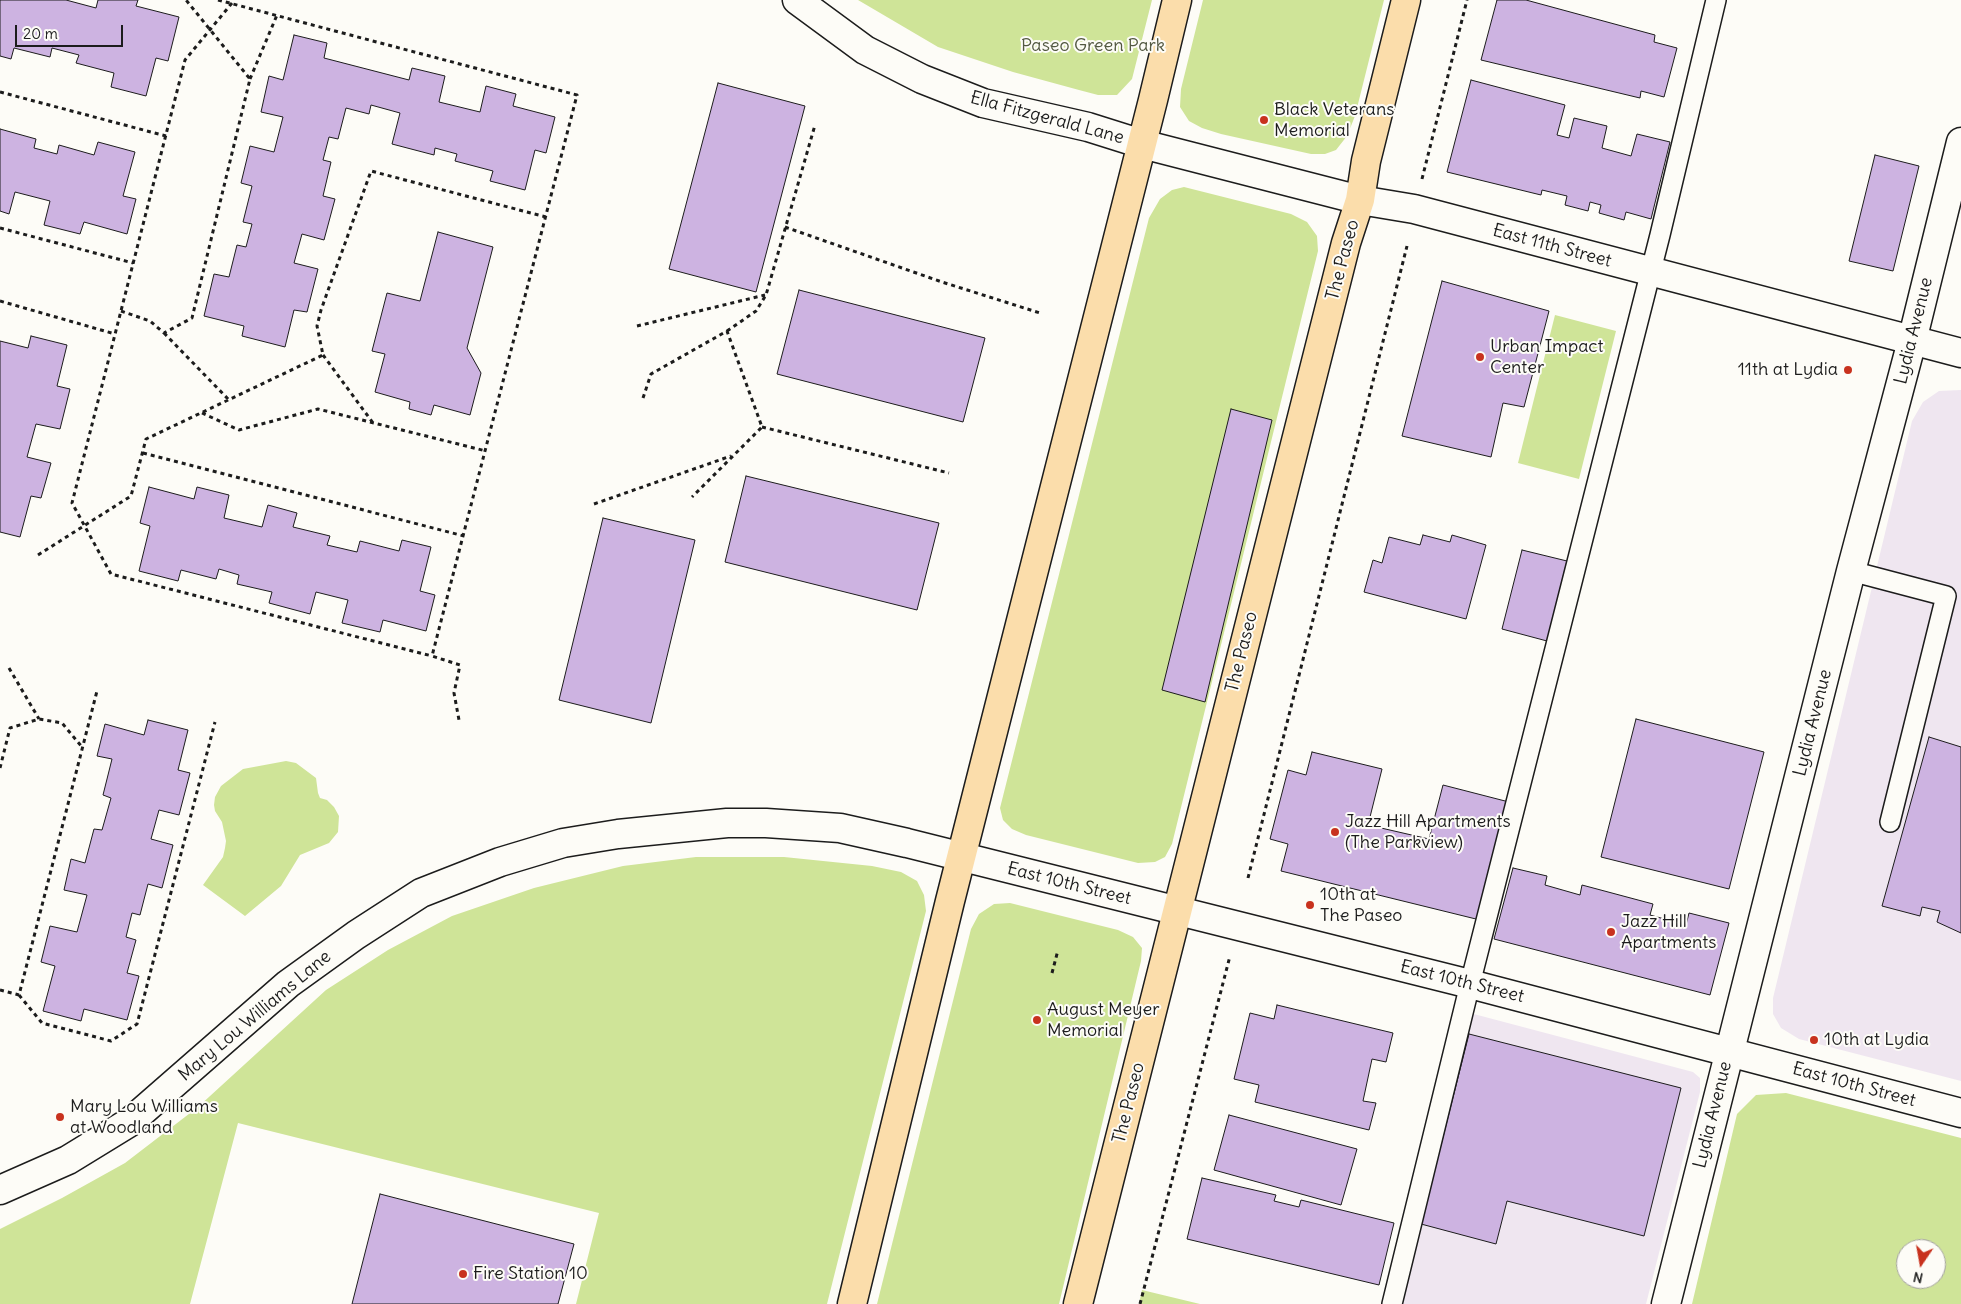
<!DOCTYPE html>
<html>
<head>
<meta charset="utf-8">
<style>
	body { margin:0 }
	#map { position:relative; width:1961px; height:1304px; overflow:hidden; background:#fdfcf7; font-family:Delius,sans-serif }
	canvas { display:block }
	.north { position:absolute; left:1896px; top:1239px; width:50px; height:50px; box-sizing:border-box; background:#fdfcf7; border:1px solid #a3a29f; border-radius:50%; rotate:192deg; font-size:14px; font-weight:700; line-height:20px; text-align:center; color:#1c1c1c }
	.north::after { content:''; display:block; margin:auto; width:18px; height:22px; background:#c8321e; clip-path:polygon(50% 0,100% 100%,50% 72%,0 100%) }
	.scale { position:absolute; left:15px; top:25px; width:108px; height:22px; box-sizing:border-box; border:2px solid #1c1c1c; border-top:0; padding-left:6px; font-size:15px; line-height:18px; white-space:nowrap; color:#1c1c1c; -webkit-text-stroke:4px #fdfcf7; paint-order:stroke }
</style>
</head>
<body>
<div id="map">
<canvas width="1961" height="1304"></canvas>
<div class="north">N</div>
<div class="scale">20 m</div>
</div>
<script>
const context = document.querySelector('canvas').getContext('2d');
context.lineJoin = 'round';
function fillPath(path, color) {
  context.fillStyle = color;
  context.fill(path, 'evenodd');
}
function shape(rows) {
  const path = new Path2D();
  for (const r of rows) {
    path.moveTo(r[0], r[1]);
    for (let i = 2; i < r.length; i += 2) path.lineTo(r[i], r[i + 1]);
  }
  return path;
}
function stroke(path, color, width, dash) {
  context.strokeStyle = color;
  context.lineWidth = width;
  context.lineCap = dash ? 'butt' : 'round';
  context.setLineDash(dash || []);
  context.stroke(path);
}
function label(font, color, halo, rows, align = 'center') {
  context.font = font + ' Delius,sans-serif';
  context.lineWidth = 4;
  context.setLineDash([]);
  context.textBaseline = 'middle';
  context.strokeStyle = halo;
  context.fillStyle = color;
  for (const [text, x, y, turn = 0] of rows) {
    context.save();
    context.translate(x, y);
    context.rotate((+turn || 0) * Math.PI / 180);
    context.textAlign = isNaN(turn) ? turn : align;
    if (halo) context.strokeText(text, 0, 0);
    context.fillText(text, 0, 0);
    context.restore();
  }
}
fillPath(shape([
	[1961,390,1961,1081,1799,1039,1781,1028,1773,1014,1773,998,1912,421,1923,402,1939,391],
	[1470,1013,1693,1072,1700,1078,1700,1092,1646,1304,1399,1304]
]), '#efe6f0');
fillPath(shape([
	[858,0,1152,0,1132,79,1117,95,1098,95,1079,90,1013,72,938,47],
	[1203,0,1384,0,1355,116,1347,136,1336,150,1325,154,1311,154,1221,134,1202,128,1189,121,1180,107,1181,89],
	[1184,187,1291,214,1307,222,1317,236,1318,251,1172,844,1165,857,1155,862,1138,863,1026,835,1012,829,1003,820,1000,808,1149,218,1160,199,1172,190],
	[1555,315,1616,331,1579,479,1518,463],
	[286,761,296,763,316,778,318,793,320,798,327,800,334,807,339,816,338,832,329,843,300,855,281,886,245,916,203,885,223,857,225,848,226,841,222,822,215,811,214,805,215,797,221,786,243,769],
	[696,857,784,857,872,866,901,872,917,881,924,895,926,911,827,1304,576,1304,599,1213,238,1123,190,1304,0,1304,0,1229,62,1198,125,1163,198,1107,326,990,388,950,452,916,534,888,623,866],
	[1010,903,1118,930,1133,937,1142,948,1141,961,1059,1304,877,1304,971,929,979,914,994,904],
	[1786,1093,1961,1138,1961,1304,1692,1304,1737,1114,1756,1095],
	[1906,1249,1936,1249,1936,1279,1906,1279],
	[1142,1290,1200,1304,1139,1304]
]), '#cfe498');
const building = shape([
	[0,0,66,0,96,8,98,0,138,0,136,6,179,17,168,61,156,58,146,96,111,87,114,73,76,63,79,55,52,48,50,57,14,48,11,59,0,56,0,0],
	[1497,0,1526,0,1655,35,1654,42,1677,48,1664,97,1641,91,1640,98,1481,60,1497,0],
	[294,35,327,43,324,58,409,80,412,68,445,76,439,102,480,112,486,86,516,94,513,106,555,117,546,153,535,150,525,190,490,181,493,171,455,161,457,154,435,148,434,155,392,144,400,113,371,105,369,114,346,108,338,139,329,137,323,160,331,162,323,196,335,199,324,240,302,234,294,263,318,269,307,312,294,310,285,347,242,336,244,326,204,316,214,274,229,277,237,245,246,247,252,224,243,222,252,186,241,183,250,146,274,152,283,117,261,112,269,76,283,80,294,35],
	[1471,80,1565,105,1557,135,1569,138,1574,118,1607,126,1602,148,1631,156,1637,134,1670,142,1651,219,1626,212,1624,220,1599,213,1601,205,1590,202,1588,211,1565,205,1567,196,1542,190,1541,195,1447,172,1471,80],
	[718,83,805,106,756,292,669,269,718,83],
	[0,129,36,139,34,148,57,154,59,145,94,155,98,142,135,152,123,196,136,199,127,234,84,222,80,234,44,225,50,201,15,192,9,214,0,211,0,129],
	[1875,155,1919,166,1893,271,1849,261,1875,155],
	[438,232,493,247,467,348,481,373,470,415,434,405,431,415,409,409,410,402,375,392,385,354,372,351,387,293,420,301,438,232],
	[1442,281,1549,311,1524,407,1503,403,1491,457,1402,436,1442,281],
	[799,290,985,338,963,422,777,374,799,290],
	[31,336,67,345,57,386,70,389,60,429,36,424,27,457,51,463,41,498,31,496,20,537,0,532,0,341,28,348,31,336],
	[1231,409,1272,420,1205,702,1162,690,1231,409],
	[746,476,939,523,917,610,725,562,746,476],
	[149,487,194,499,197,487,229,495,224,518,262,527,268,505,297,513,293,527,330,536,327,545,357,552,360,541,399,551,402,540,431,547,420,591,435,595,426,631,383,620,380,632,342,623,348,600,316,592,310,614,269,603,272,592,237,584,239,575,219,569,216,579,181,570,178,581,139,571,150,526,140,523,149,487],
	[603,518,695,540,651,723,559,700,603,518],
	[1423,535,1450,542,1452,535,1486,545,1466,619,1364,592,1373,560,1382,563,1389,537,1420,545,1423,535],
	[1522,550,1567,561,1547,641,1502,629,1522,550],
	[1636,719,1764,752,1729,889,1601,857,1636,719],
	[148,720,188,730,178,770,190,773,179,815,159,810,151,839,173,845,162,888,148,884,140,915,132,913,126,937,136,940,127,973,139,976,127,1020,84,1009,81,1021,43,1011,55,966,41,962,50,926,77,932,87,895,64,890,71,859,85,863,94,829,102,830,111,798,103,795,112,759,97,756,105,724,144,735,148,720],
	[1929,737,1961,747,1961,933,1937,922,1940,911,1922,907,1920,916,1882,906,1929,737],
	[1312,752,1382,769,1368,825,1429,839,1443,785,1509,802,1480,920,1281,871,1288,844,1270,839,1288,770,1306,775,1312,752],
	[1513,868,1547,876,1545,885,1580,895,1582,885,1653,904,1650,915,1686,925,1689,913,1729,923,1710,995,1494,939,1513,868],
	[1277,1005,1393,1033,1386,1062,1372,1059,1363,1101,1376,1103,1369,1130,1255,1102,1259,1085,1234,1079,1250,1013,1274,1019,1277,1005],
	[1469,1034,1681,1088,1644,1236,1507,1201,1496,1244,1421,1224,1469,1034],
	[1229,1115,1357,1149,1341,1205,1214,1170,1229,1115],
	[1202,1178,1276,1195,1274,1201,1299,1207,1301,1200,1394,1223,1379,1285,1187,1239,1202,1178],
	[380,1194,574,1244,558,1304,352,1304,380,1194]
]);
fillPath(building, '#cdb3e1');
stroke(building, '#1c1c1c', 1);
const lane = shape([
	[1851,571,1946,596,1890,822],
	[1392,1304,1470,984,1660,235,1716,0]
]);
const street = shape([
	[1666,1304,1851,571,1912,341,1961,142]
]);
const secondary = shape([
	[797,0,865,50,922,79,983,103,1088,127,1142,144,1360,200,1414,209,1961,353],
	[0,1190,68,1160,130,1122,288,984,356,935,421,893,500,862,563,843,618,834,727,823,766,823,840,828,907,843,1470,984,1961,1113]
]);
const primary = shape([
	[852,1304,950,901,1153,100,1177,0],
	[1078,1304,1346,243,1360,200,1366,161,1406,0]
]);
stroke(lane, '#1c1c1c', 22);
stroke(street, '#1c1c1c', 31);
stroke(secondary, '#1c1c1c', 31);
stroke(primary, '#1c1c1c', 31);
stroke(shape([
	[218,0,577,95,432,656,460,665,454,693,459,720],
	[232,3,185,60,72,503,111,574,432,656],
	[250,79,277,15],
	[0,92,166,136],
	[1422,179,1467,0],
	[785,227,942,282,1040,313],
	[0,228,133,263],
	[0,301,115,334],
	[121,311,150,321,164,333,192,318,250,79,186,0],
	[637,326,765,295],
	[727,331,756,311,766,295,815,125],
	[164,333,229,400],
	[323,355,373,423],
	[643,398,651,374,727,331,762,427,692,497],
	[202,413,239,430,318,409,486,451],
	[762,427,949,473],
	[143,453,464,536],
	[594,504,731,456],
	[38,555,131,496,146,439,323,355,317,326,321,310,371,171,546,217],
	[9,668,39,719],
	[0,768,10,728,39,719,62,723,82,747],
	[1248,878,1407,246],
	[1052,973,1058,950],
	[0,990,19,995,97,691],
	[19,995,42,1023,111,1041,137,1024,215,722],
	[1140,1304,1230,956]
]), '#1c1c1c', 3, [4, 4]);
stroke(lane, '#fdfcf7', 19);
stroke(street, '#fdfcf7', 28);
stroke(secondary, '#fdfcf7', 28);
stroke(primary, '#fbddab', 28);
for (const [x, y, r, color] of [
	[1264,120,5,"#c8321e"],
	[1480,357,5,"#c8321e"],
	[1848,370,5,"#c8321e"],
	[1335,832,5,"#c8321e"],
	[1310,905,5,"#c8321e"],
	[1611,932,5,"#c8321e"],
	[1037,1020,5,"#c8321e"],
	[1814,1040,5,"#c8321e"],
	[60,1117,5,"#c8321e"],
	[463,1274,5,"#c8321e"]
]) {
  const dot = new Path2D();
  dot.arc(x, y, r, 0, 2 * Math.PI);
  context.fillStyle = color;
  context.fill(dot);
  stroke(dot, '#fdfcf7', 2);
}
label('18px', '#525841', '#fdfcf7', [
	["Paseo Green Park",1093,46]
]);
label('18px', '#1c1c1c', '#fdfcf7', [
	["Black Veterans",1274,110],
	["Memorial",1274,131],
	["Urban Impact",1490,347],
	["Center",1490,368],
	["11th at Lydia",1838,370,"right"],
	["Jazz Hill Apartments",1345,822],
	["(The Parkview)",1345,843],
	["10th at",1320,895],
	["The Paseo",1320,916],
	["Jazz Hill",1621,922],
	["Apartments",1621,943],
	["August Meyer",1047,1010],
	["Memorial",1047,1031],
	["10th at Lydia",1824,1040],
	["Mary Lou Williams",70,1107],
	["at Woodland",70,1128],
	["Fire Station 10",473,1274]
], 'left');
label('18px', '#1c1c1c', '#fdfcf7', [
	["Ella Fitzgerald Lane",1047,118,15],
	["East 11th Street",1552,246,15],
	["The Paseo",1343,260,-75],
	["Lydia Avenue",1914,331,-76],
	["The Paseo",1242,652,-76],
	["Lydia Avenue",1813,723,-76],
	["East 10th Street",1069,884,14],
	["East 10th Street",1462,982,14],
	["Mary Lou Williams Lane",255,1016,-40],
	["East 10th Street",1854,1085,15],
	["The Paseo",1129,1103,-76],
	["Lydia Avenue",1713,1115,-76]
]);
</script>
</body>
</html>
